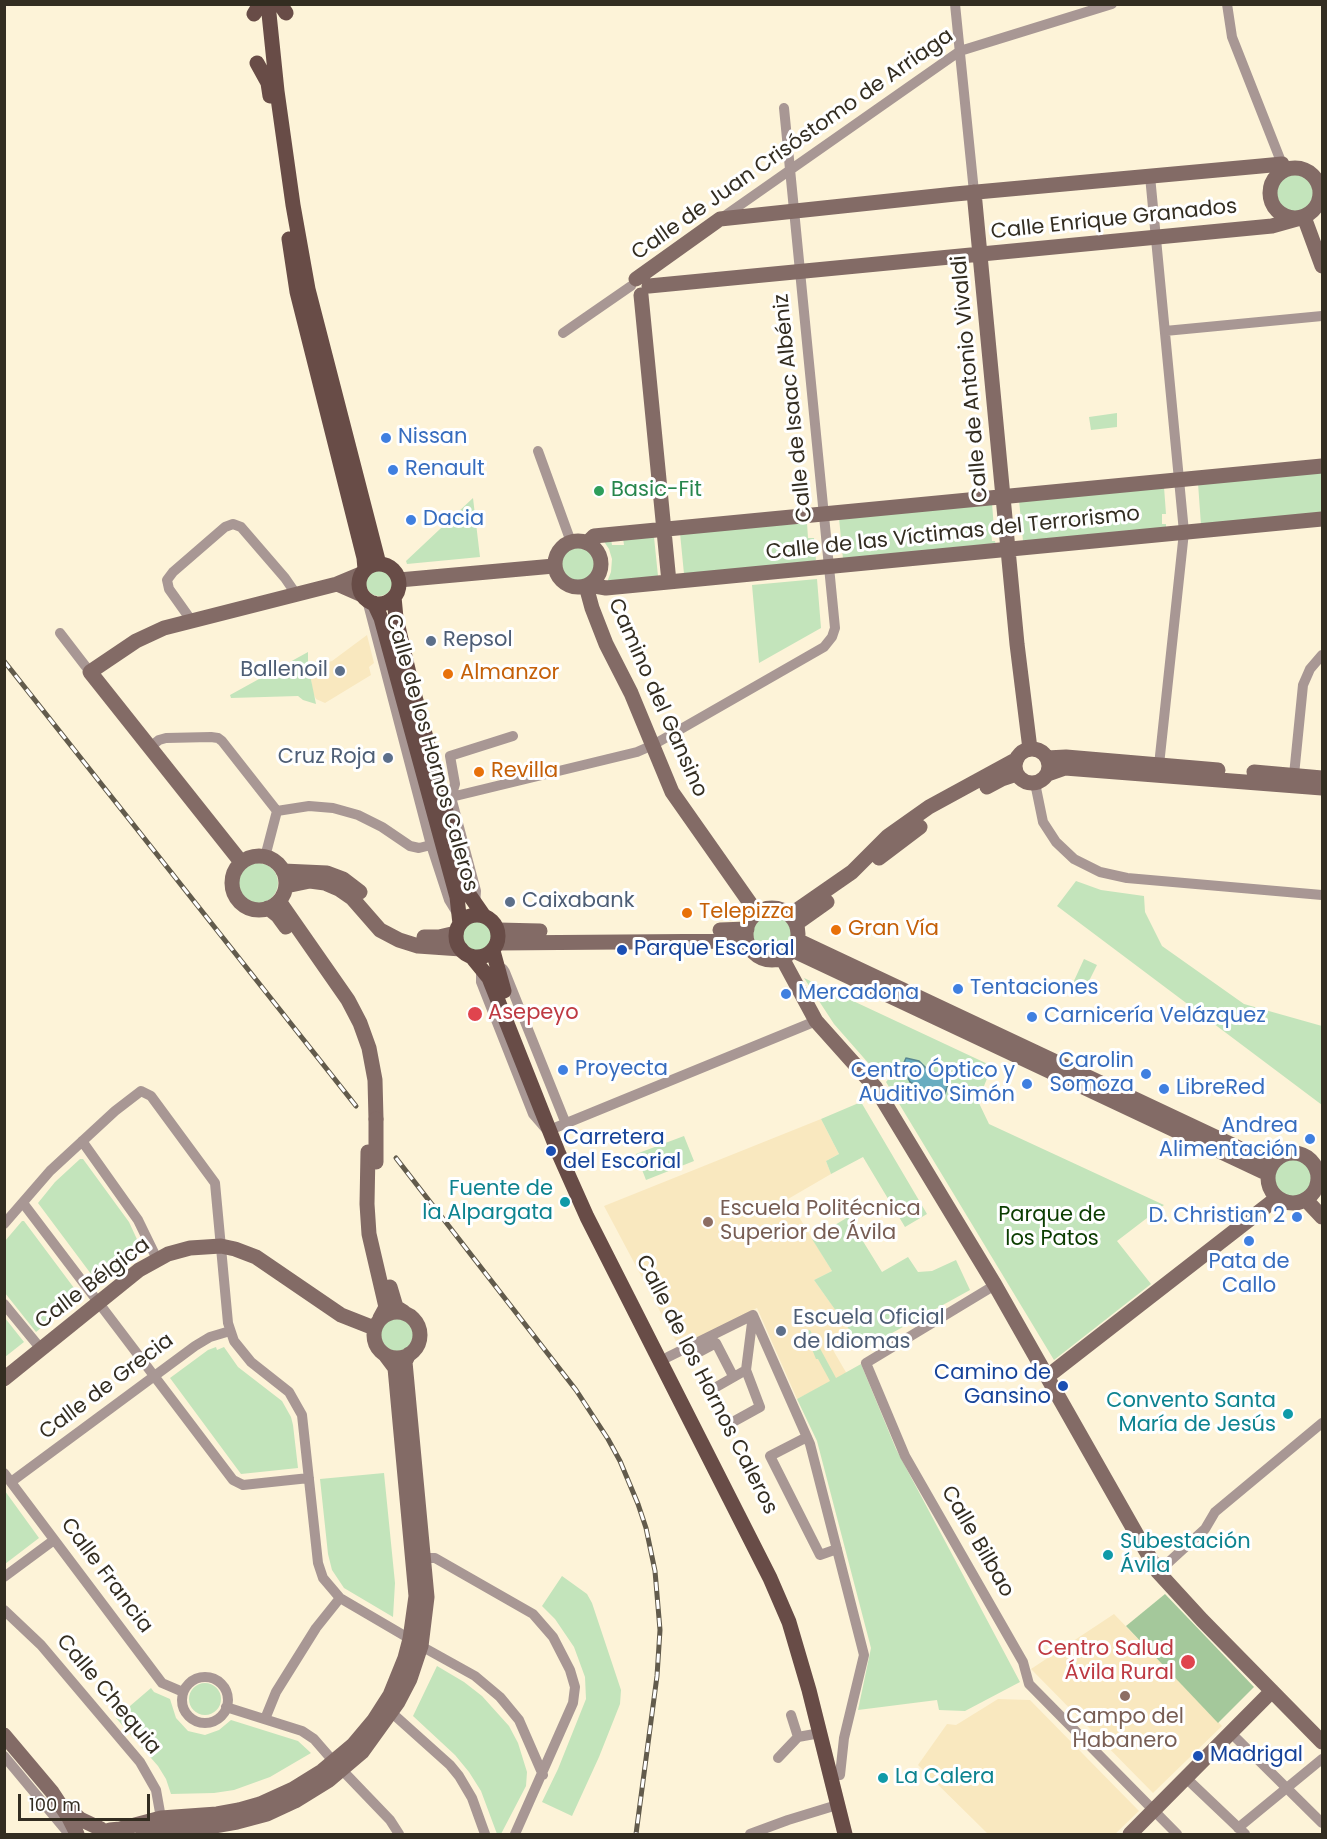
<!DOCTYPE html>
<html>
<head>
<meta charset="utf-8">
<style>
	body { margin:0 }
	#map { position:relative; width:1327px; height:1839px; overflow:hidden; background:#fdf3d8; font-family:Poppins,sans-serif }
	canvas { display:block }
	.frame { position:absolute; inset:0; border:6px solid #332d21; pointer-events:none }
	.scale { position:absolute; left:18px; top:1794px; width:132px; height:27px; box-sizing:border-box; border:3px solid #332d21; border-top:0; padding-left:8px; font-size:18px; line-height:21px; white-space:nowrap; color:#332d21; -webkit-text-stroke:4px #fff; paint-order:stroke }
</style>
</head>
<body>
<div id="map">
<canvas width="1327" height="1839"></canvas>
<div class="frame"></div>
<div class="scale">100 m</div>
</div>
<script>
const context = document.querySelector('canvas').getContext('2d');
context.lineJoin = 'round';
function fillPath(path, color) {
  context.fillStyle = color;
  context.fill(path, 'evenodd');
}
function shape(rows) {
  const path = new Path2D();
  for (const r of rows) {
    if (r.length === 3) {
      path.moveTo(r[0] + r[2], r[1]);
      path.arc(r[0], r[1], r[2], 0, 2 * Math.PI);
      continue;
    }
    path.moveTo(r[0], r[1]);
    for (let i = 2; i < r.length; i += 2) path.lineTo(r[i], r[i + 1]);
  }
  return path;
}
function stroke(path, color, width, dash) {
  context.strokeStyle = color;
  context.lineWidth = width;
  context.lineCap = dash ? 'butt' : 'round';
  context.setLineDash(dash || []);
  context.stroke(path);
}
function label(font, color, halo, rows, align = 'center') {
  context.font = font + ' Poppins,sans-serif';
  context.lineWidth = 6;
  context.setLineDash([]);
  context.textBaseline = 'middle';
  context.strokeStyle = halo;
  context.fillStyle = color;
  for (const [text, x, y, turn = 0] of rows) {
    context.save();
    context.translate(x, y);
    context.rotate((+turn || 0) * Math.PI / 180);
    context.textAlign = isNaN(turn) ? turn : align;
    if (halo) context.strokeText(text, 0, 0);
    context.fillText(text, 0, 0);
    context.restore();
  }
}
fillPath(shape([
	[367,635,374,663,369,667,371,675,325,703,316,699,313,693,309,667,332,661],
	[821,1119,839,1154,826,1161,831,1174,788,1199,832,1271,814,1280,854,1336,833,1350,847,1374,797,1399,757,1308,679,1347,604,1206],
	[1114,1614,1222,1726,1153,1793,1031,1669],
	[998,1699,1030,1700,1139,1811,1115,1834,988,1834,918,1765,947,1724,956,1725]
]), '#f9e8bf');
fillPath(shape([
	[1294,193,19],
	[1117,413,1117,427,1091,430,1089,417],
	[1322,471,1322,513,1201,525,1198,483],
	[1164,487,1166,514,1162,514,1162,524,1166,524,1166,528,1023,541,1019,500],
	[473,498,480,557,407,564,406,561],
	[992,503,994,529,991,530,992,541,995,541,996,545,843,559,839,518],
	[807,523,808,538,814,538,816,560,813,562,684,574,680,533],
	[654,537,658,576,607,582,611,572,612,559,609,549,603,540,611,539,612,545,624,545,623,538],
	[577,564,19],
	[379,583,13],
	[817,579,821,628,759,663,752,585],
	[308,652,308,665,316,704,303,700,298,696,231,698,230,695],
	[258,883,20],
	[1076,881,1101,890,1144,896,1145,912,1162,946,1244,1004,1322,1026,1322,1105,1057,906],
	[772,934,19],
	[477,936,15],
	[1084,959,1097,965,1085,989,1073,983],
	[804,978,992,1066,978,1101,989,1124,1164,1205,1117,1241,1151,1284,1054,1360,886,1082,890,1077,882,1068,877,1073,834,1024],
	[861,1102,927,1214,905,1227,863,1157,831,1174,826,1161,839,1154,821,1119],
	[684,1136,694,1161,646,1180,636,1154],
	[1293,1178,19],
	[80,1159,83,1159,129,1222,141,1248,97,1282,38,1203,55,1182],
	[848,1217,882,1272,908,1257,918,1272,932,1271,956,1260,970,1290,863,1349,814,1280,832,1271,812,1239],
	[22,1221,24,1221,80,1296,36,1332,5,1293,5,1241],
	[5,1318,24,1342,5,1357,4,1357],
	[397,1335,16],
	[810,1330,836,1378,861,1364,896,1449,1020,1682,965,1711,939,1710,937,1700,858,1710,871,1648,817,1441,797,1399,830,1381,818,1359,816,1359,805,1332],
	[216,1347,217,1350,224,1347,238,1367,282,1401,291,1417,293,1425,298,1468,241,1474,170,1378,208,1350],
	[384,1473,395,1583,393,1617,344,1588,332,1570,328,1554,320,1479],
	[5,1491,39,1538,5,1564],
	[562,1576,587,1594,592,1603,621,1690,620,1704,599,1757,572,1816,542,1802,558,1769,586,1699,585,1677,574,1647,555,1619,542,1606],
	[437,1666,464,1682,482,1696,509,1726,518,1743,527,1772,526,1786,501,1834,497,1834,481,1791,469,1772,455,1755,413,1716],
	[205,1699,16],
	[151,1688,154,1692,170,1699,176,1718,188,1731,205,1735,219,1730,231,1720,298,1741,311,1753,270,1777,234,1790,214,1793,171,1794,166,1779,158,1766,116,1718]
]), '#c3e4bb');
fillPath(shape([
	[1165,1594,1254,1687,1218,1723,1126,1626]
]), '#a4c89b');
const water = shape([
	[906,1058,919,1061,928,1070,942,1075,948,1084,945,1094,941,1096,930,1095,910,1082,902,1067,906,1058]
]);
fillPath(water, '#69acc0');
stroke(water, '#598690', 1.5);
stroke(shape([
	[955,4,974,192],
	[1227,4,1232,37,1282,164],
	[1150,176,1184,532,1159,765],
	[1320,193,1322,193],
	[723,217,960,51,1112,4],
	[1165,331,1322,316],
	[563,333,631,286],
	[538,451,571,542],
	[367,600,431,845,449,900,457,913],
	[191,620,169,589,167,580,173,572,225,527,233,524,241,527,285,578,296,594],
	[60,633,90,672],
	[150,747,159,740,166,738,211,737,218,738,222,741,277,811,265,857],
	[1294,775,1303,685,1310,669,1322,655],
	[1035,783,1043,822,1056,842,1074,859,1100,872,1127,878,1322,895],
	[443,799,637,752,653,745,824,647,832,637,835,628,784,108],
	[277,811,309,806,333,808,358,815,382,827,410,846,419,848,431,845],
	[475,905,476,891,451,797,455,784,450,756,513,736],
	[481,967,481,982,533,1114,546,1129],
	[503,969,505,972,566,1124],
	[557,1127,816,1021],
	[82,1141,138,1220,157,1259],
	[1318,1174,1322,1175],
	[23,1203,233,1480,243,1485,309,1478],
	[4,1224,50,1171,115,1111,141,1091,151,1096,215,1183,228,1323,234,1341,251,1362,289,1392,302,1415,318,1563,323,1578,340,1598,410,1639],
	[995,1285,866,1363,905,1456,1023,1662,1029,1684,1177,1834],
	[4,1304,41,1349],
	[699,1352,716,1343,733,1376],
	[668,1357,753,1315,810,1444,864,1655,844,1738,840,1775],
	[711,1390,746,1370,753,1315],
	[731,1423,760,1407,746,1370],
	[807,1437,770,1456,820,1555,837,1549],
	[4,1473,162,1683,183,1692],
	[11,1482,195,1346,210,1337,230,1331],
	[424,1558,435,1558,533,1614,553,1637,570,1670,575,1687,573,1703,515,1834],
	[1158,1572,1205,1529,1215,1512,1322,1423],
	[4,1577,54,1540],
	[4,1610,41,1645,140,1762,156,1790,161,1818],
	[421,1646,475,1676,500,1697,519,1720,543,1775],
	[205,1700,23],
	[226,1707,302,1731,314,1739,334,1762],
	[392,1713,450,1765,459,1776,472,1798,485,1834],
	[791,1715,798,1737],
	[265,1719,276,1692,316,1628,340,1598],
	[1231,1733,1322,1823],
	[4,1756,69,1834],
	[778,1758,798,1737,820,1733],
	[342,1770,390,1820,399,1834],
	[1186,1778,1245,1834],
	[1238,1828,1322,1759],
	[750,1834,788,1820,837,1805]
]), '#a89794', 10);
stroke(shape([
	[1295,193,25],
	[974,192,1017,644,1030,749],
	[1304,217,1322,266],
	[636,279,720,219,955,194,1261,166,1282,164,1285,170],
	[649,286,1272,226,1297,219],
	[641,295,669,582],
	[578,564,23],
	[587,543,594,536,1322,466],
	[399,580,554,566],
	[337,584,362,595],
	[589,585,606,588,1322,519],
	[586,586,592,608,606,644,631,693,672,792,757,913],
	[1032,766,17],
	[1047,758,1066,757,1218,770],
	[1254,772,1322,778],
	[1048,774,1065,768,1322,788],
	[987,787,1002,779,1017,774],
	[259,883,27],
	[879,858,920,827],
	[241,862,90,672,136,641,164,628,337,584,361,574],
	[283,871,327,873,343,879,360,892],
	[286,886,310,881,325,883,339,889,352,898,380,930,399,940,418,946,461,949],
	[279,901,348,1000,360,1023,369,1048,375,1080,376,1119],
	[268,908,278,916,286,927],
	[772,934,26],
	[790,915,852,872,888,836,929,807,1017,759],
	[796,924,827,902],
	[498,930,540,931],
	[720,930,747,929],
	[424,937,439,937,456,933],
	[797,940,1258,1157,1274,1161],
	[497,943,747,941],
	[792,950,1268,1174],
	[782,958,816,1021,875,1087,995,1285,1158,1572,1202,1620,1322,1742],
	[368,1152,367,1204,369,1234,386,1307,380,1318],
	[1293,1178,25],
	[1306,1200,1322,1217],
	[390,1287,396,1307,404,1312],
	[397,1335,23],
	[1048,1376,1277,1198],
	[4,1379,139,1270,168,1254,190,1248,221,1246,235,1249,256,1257,341,1315,374,1328],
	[4,1735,52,1792,69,1818,77,1834],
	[68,1808,80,1819,101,1829],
	[110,1830,120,1829,161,1818,217,1814,239,1810,260,1804,293,1789,322,1771,353,1745,374,1720,390,1695,405,1658,410,1639,416,1596,395,1368,386,1356],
	[143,1834,169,1827,214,1826,237,1822,267,1814,295,1801,329,1780,362,1752,398,1702,410,1679,421,1646,427,1597,405,1362,409,1354],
	[1130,1834,1272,1691]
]), '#836b66', 15);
stroke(shape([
	[268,4,277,91,293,205,308,289,379,564],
	[280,4,286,13],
	[254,14,260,4],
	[257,63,268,83,270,96],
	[289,239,297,292,364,558,365,569],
	[379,584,20],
	[394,597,396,618,411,682,468,893,484,916],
	[374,603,381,618,457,897,460,924],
	[477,936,21],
	[493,951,504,991],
	[471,956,489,978,558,1152,587,1217,770,1578,789,1622,809,1690,845,1834]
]), '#684c47', 15);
const rail = shape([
	[4,661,356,1106],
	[396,1158,576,1390,608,1439,620,1461,638,1504,646,1528,655,1571,660,1630,657,1676,636,1834]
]);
stroke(rail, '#625b4c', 5);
stroke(rail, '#fff', 3, [9]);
stroke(shape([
	[376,1119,376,1162]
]), '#836b66', 15);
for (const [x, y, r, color] of [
	[386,438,6,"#3f7fe0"],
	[393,470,6,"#3f7fe0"],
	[599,491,6,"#2e9e5b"],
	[411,520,6,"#3f7fe0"],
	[431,641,6,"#5c6f8a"],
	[340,671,6,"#5c6f8a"],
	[448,674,6,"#e8710a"],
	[388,758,6,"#5c6f8a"],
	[479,772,6,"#e8710a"],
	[510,902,6,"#5c6f8a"],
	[687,913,6,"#e8710a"],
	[836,930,6,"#e8710a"],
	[622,950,6,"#1a4fb4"],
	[958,989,6,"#3f7fe0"],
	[786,994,6,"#3f7fe0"],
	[475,1014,8,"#e0444e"],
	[1032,1017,6,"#3f7fe0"],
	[563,1070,6,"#3f7fe0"],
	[1146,1074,6,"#3f7fe0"],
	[1027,1084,6,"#3f7fe0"],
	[1164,1089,6,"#3f7fe0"],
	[1310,1139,6,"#3f7fe0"],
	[551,1151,6,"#1a4fb4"],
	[565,1202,6,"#0f9aa8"],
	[1297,1217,6,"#3f7fe0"],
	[708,1222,6,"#8d6e63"],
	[1249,1241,6,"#3f7fe0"],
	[781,1331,6,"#5c6f8a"],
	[1063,1386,6,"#1a4fb4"],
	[1288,1414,6,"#0f9aa8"],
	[1108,1555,6,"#0f9aa8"],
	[1188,1662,8,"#e0444e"],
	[1125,1696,6,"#8d6e63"],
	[1198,1756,6,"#1a4fb4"],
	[883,1778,6,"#0f9aa8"]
]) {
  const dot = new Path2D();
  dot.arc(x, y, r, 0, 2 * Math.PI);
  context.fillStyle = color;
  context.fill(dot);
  stroke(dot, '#fff', 2);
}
label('21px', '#332d21', '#fff', [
	["Calle de Juan Crisóstomo de Arriaga",793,145,-35],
	["Calle Enrique Granados",1114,220,-6],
	["Calle de Antonio Vivaldi",971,379,-95],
	["Calle de Isaac Albéniz",794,408,-96],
	["Calle de las Víctimas del Terrorismo",953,534,-6],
	["Camino del Gansino",657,698,66],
	["Calle de los Hornos Caleros",431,753,74],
	["Calle Bélgica",93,1284,-37],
	["Calle de los Hornos Caleros",706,1385,63],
	["Calle de Grecia",107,1387,-37],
	["Calle Bilbao",977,1542,60],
	["Calle Francia",106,1576,53],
	["Calle Chequia",108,1695,50]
]);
label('21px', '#366cbe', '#fff', [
	["Nissan",398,438],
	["Renault",405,470],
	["Dacia",423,520],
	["Tentaciones",970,989],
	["Mercadona",798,994],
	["Carnicería Velázquez",1044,1017],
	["Carolin",1134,1062,"right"],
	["Somoza",1134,1086,"right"],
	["Proyecta",575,1070],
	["Centro Óptico y",1015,1072,"right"],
	["Auditivo Simón",1015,1096,"right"],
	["LibreRed",1176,1089],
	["Andrea",1298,1127,"right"],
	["Alimentación",1298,1151,"right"],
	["D. Christian 2",1285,1217,"right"],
	["Pata de",1249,1263,"center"],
	["Callo",1249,1287,"center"]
], 'left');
label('21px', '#27864d', '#fff', [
	["Basic-Fit",611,491]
], 'left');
label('21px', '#4e5e75', '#fff', [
	["Repsol",443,641],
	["Ballenoil",328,671,"right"],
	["Cruz Roja",376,758,"right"],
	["Caixabank",522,902],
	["Escuela Oficial",793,1319],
	["de Idiomas",793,1343]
], 'left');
label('21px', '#c56008', '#fff', [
	["Almanzor",460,674],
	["Revilla",491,772],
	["Telepizza",699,913],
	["Gran Vía",848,930]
], 'left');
label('21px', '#164399', '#fff', [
	["Parque Escorial",634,950],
	["Carretera",563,1139],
	["del Escorial",563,1163],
	["Camino de",1051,1374,"right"],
	["Gansino",1051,1398,"right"],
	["Madrigal",1210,1756]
], 'left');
label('21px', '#be3a42', '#fff', [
	["Asepeyo",488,1014],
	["Centro Salud",1174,1650,"right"],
	["Ávila Rural",1174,1674,"right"]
], 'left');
label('21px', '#0d838f', '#fff', [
	["Fuente de",553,1190],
	["la Alpargata",553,1214],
	["Convento Santa",1276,1402],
	["María de Jesús",1276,1426],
	["Subestación",1120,1543,"left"],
	["Ávila",1120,1567,"left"],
	["La Calera",895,1778,"left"]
], 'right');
label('21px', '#785e54', '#fff', [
	["Escuela Politécnica",720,1210],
	["Superior de Ávila",720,1234],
	["Campo del",1125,1718,"center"],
	["Habanero",1125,1742,"center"]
], 'left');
label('21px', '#0b3d00', '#fff', [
	["Parque de",1052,1216],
	["los Patos",1052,1240]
]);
</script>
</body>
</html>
